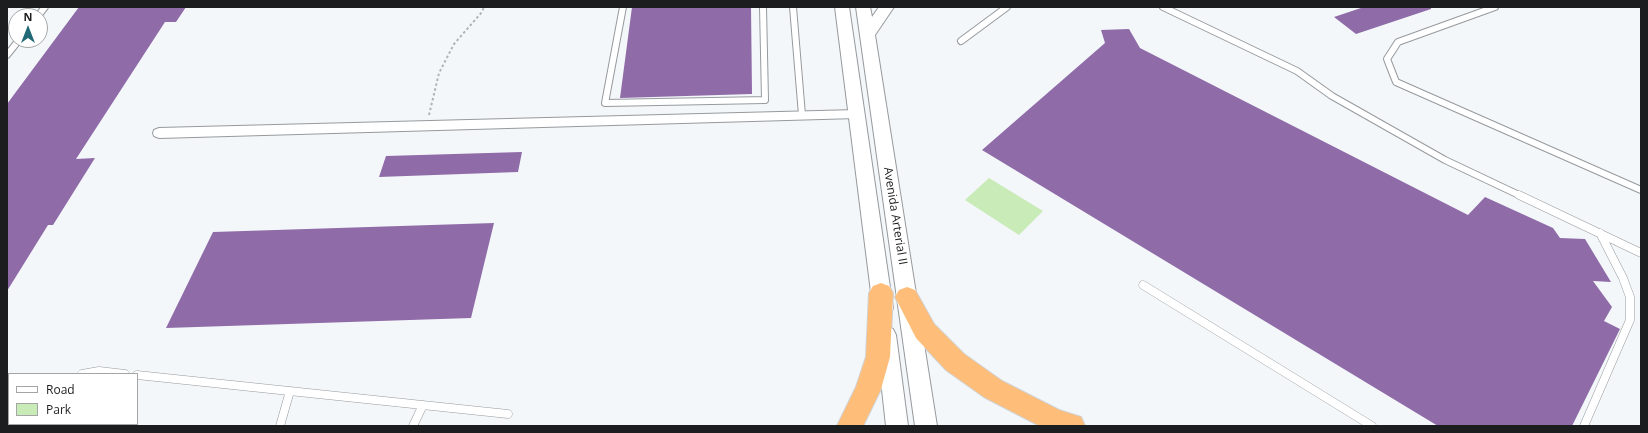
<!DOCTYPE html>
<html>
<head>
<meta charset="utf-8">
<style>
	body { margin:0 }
	#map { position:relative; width:1648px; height:433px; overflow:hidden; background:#f3f7fa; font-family:"Open Sans",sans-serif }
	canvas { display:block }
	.frame { position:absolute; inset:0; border:8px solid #1c1d1e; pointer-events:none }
	.legend { position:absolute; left:8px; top:373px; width:130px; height:52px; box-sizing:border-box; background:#fff; border:1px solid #a4a5a5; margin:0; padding:5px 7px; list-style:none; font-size:12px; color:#1c1d1e }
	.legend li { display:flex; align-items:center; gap:8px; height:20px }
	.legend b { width:20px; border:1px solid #a4a5a5 }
	.north { position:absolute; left:8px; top:8px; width:40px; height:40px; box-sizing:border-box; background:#fff; border:1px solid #a4a5a5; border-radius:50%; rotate:0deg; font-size:11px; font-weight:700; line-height:16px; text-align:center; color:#1c1d1e }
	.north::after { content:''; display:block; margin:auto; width:14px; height:18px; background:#226977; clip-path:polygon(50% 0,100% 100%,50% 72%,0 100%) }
</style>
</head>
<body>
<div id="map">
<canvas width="1648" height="433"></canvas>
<div class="frame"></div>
<ul class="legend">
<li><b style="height:5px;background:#fff"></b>Road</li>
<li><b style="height:11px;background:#c8ebb7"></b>Park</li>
</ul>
<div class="north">N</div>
</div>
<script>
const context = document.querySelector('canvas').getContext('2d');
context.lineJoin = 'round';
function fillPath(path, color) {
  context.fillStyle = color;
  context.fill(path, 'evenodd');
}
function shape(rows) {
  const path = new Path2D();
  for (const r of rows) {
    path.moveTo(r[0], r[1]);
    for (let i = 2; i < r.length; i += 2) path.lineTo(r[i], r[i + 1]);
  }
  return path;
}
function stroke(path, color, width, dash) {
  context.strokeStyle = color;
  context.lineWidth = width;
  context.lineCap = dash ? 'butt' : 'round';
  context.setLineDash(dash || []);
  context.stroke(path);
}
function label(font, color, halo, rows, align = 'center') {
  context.font = font + ' "Open Sans",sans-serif';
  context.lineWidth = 3;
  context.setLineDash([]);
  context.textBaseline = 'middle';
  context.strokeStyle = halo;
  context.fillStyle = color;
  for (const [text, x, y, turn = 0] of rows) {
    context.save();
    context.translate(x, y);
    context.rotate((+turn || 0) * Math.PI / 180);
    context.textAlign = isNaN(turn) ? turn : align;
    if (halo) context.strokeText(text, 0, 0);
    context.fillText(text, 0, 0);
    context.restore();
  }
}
fillPath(shape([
	[989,178,1043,211,1019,235,965,200]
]), '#c8ebb7');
fillPath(shape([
	[79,7,186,7,176,22,165,22,76,159,95,158,53,225,48,225,7,291,7,104],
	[632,7,751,7,752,94,620,98],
	[1364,7,1431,7,1431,9,1356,34,1334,17],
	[1129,29,1140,48,1468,215,1485,197,1553,228,1560,238,1585,239,1611,282,1593,281,1612,307,1604,321,1620,329,1572,426,1438,426,982,150,1105,43,1101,30],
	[522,152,518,172,379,177,386,156],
	[494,223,471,318,166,328,213,232]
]), '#8f6ba8');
const serviceFar1 = shape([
	[623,7,605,103,765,100,763,7],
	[793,7,802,115],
	[1163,7,1297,71,1332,96,1445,160,1521,196],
	[1495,7,1398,42,1387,59,1396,82,1641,190],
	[38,16,45,7],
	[961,41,1007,7],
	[7,55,19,40]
]);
const service = shape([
	[1519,195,1641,253],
	[1143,285,1372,426],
	[82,374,99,371,125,374],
	[137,375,508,414],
	[7,417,9,415],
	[280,426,290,391],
	[413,426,423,405],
	[1584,426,1630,320,1630,297,1623,278,1600,233]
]);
const minor = shape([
	[857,110,861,111,863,114,861,117,857,118,159,138,154,136,153,133,154,130,159,128,857,110]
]);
const tertiary = shape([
	[835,7,849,7,893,308,890,314,883,316,876,314,873,308,835,7],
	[856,7,870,7,872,17,879,7,894,7,875,35,937,426,915,426,856,7],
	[886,326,893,329,896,335,908,426,886,426,876,335,879,329,886,326]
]);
const motorway = shape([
	[881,283,889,286,893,293,890,357,881,389,863,426,837,426,856,387,866,357,869,293,873,286,881,283],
	[907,287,915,290,934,324,964,354,1002,381,1059,410,1081,417,1085,426,1040,426,984,397,946,370,916,338,895,297,899,290,907,287]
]);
stroke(serviceFar1, '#979a9d', 8);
stroke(service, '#979a9d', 9);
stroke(minor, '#979a9d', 2);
stroke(tertiary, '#979a9d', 2);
stroke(motorway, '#d2d2d2', 2);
stroke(shape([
	[429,115,439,73,454,44,482,12,484,7]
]), '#b0b3b5', 2, [2.5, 2.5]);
stroke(serviceFar1, '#fff', 6);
stroke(service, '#fff', 8);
fillPath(minor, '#fff');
fillPath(tertiary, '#fff');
fillPath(motorway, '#febd78');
label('12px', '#1c1d1e', '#fff', [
	["Avenida Arterial II",895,216,81]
]);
</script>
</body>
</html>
